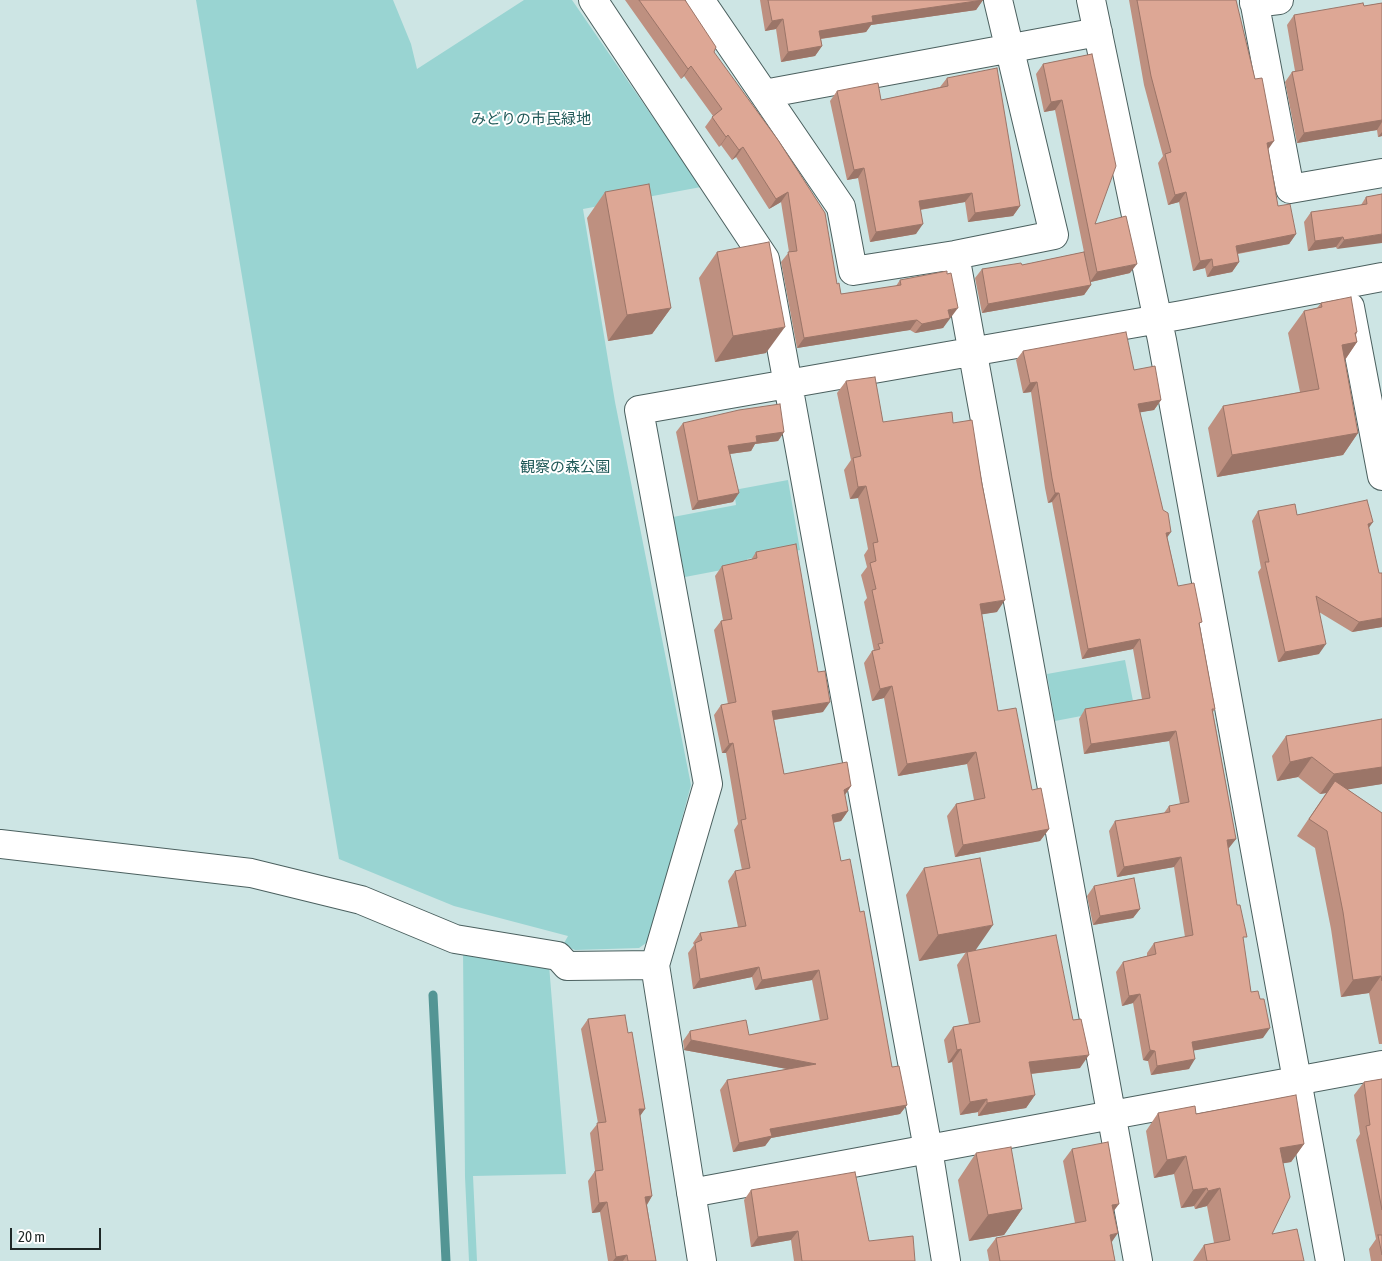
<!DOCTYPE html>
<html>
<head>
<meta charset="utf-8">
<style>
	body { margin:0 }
	#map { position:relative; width:1382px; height:1261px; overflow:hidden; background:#cde5e4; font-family:"Asap Condensed",sans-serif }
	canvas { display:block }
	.scale { position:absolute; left:10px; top:1228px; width:91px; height:22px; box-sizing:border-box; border:2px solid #1f2827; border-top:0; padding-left:6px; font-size:15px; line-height:18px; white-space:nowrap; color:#1f2827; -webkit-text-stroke:4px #fff; paint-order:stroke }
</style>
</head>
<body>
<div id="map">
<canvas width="1382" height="1261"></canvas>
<div class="scale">20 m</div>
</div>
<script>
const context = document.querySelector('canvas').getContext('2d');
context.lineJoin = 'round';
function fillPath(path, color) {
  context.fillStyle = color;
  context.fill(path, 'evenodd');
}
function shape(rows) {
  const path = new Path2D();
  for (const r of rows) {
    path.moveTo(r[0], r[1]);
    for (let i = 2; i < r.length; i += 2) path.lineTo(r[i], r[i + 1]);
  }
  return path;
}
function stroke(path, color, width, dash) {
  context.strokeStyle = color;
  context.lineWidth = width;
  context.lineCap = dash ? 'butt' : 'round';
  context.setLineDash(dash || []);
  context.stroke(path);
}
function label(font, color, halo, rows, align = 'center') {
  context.font = font + ' "Asap Condensed","Noto Sans JP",sans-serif';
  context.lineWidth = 4;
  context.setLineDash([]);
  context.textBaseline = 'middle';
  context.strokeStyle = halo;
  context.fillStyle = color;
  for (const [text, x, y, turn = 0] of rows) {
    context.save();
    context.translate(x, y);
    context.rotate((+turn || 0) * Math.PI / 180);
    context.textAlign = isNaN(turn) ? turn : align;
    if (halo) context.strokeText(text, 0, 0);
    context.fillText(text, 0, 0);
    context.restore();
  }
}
fillPath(shape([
	[196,0,393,0,411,44,417,69,524,0,572,0,701,187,583,209,615,402,691,785,649,941,639,948,575,950,563,945,568,936,454,906,339,859],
	[788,480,800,550,747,559,748,565,685,577,673,517,736,505,734,490],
	[1125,660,1134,706,1055,721,1047,674],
	[463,949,549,965,566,1174,473,1176,477,1261,469,1261,465,1177]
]), '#99d4d2');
stroke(shape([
	[433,995,446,1261]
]), '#539594', 9);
const street = shape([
	[593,0,765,259,928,1149,946,1261],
	[700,0,841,207,853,271,955,255,1054,235,998,0],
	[1091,0,1162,340,1330,1261],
	[1254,0,1290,189,1382,173],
	[1254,3,1279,0],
	[764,94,1098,32],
	[955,255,1138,1261],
	[1350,307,1382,476],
	[0,844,251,873,361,900,455,939,558,956,567,966,655,965,708,784,639,410,1182,315,1382,277],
	[655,965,702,1261],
	[691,1193,1382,1065]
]);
stroke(street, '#4b605f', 30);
stroke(street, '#fff', 28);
fillPath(shape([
	[625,0,685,0,714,52,837,284,841,294,896,286,900,280,951,318,949,318,943,328,915,333,910,330,902,331,797,348,781,262,789,252,781,202,769,209,736,157,732,160,721,145,719,147,705,127,713,116,684,76,681,79],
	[760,0,983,0,976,10,871,25,866,32,821,39,822,46,815,56,781,62,776,29,765,31],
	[1129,0,1236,0,1268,150,1278,206,1296,234,1289,244,1238,254,1239,262,1232,272,1207,277,1205,268,1193,271,1179,202,1168,205,1158,163,1163,156,1144,85],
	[1382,3,1382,136,1378,137,1377,130,1297,143,1285,82,1292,72,1295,71,1287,25,1294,15,1364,6],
	[1092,54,1095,224,1130,273,1091,282,1091,285,1084,295,982,313,975,278,982,269,1022,265,1084,252,1055,110,1044,112,1036,74,1043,64],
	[947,78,1020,206,1013,216,968,222,965,202,920,210,916,234,870,242,858,178,847,180,830,101,837,91,881,100,940,87],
	[605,192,671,308,652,334,608,341,587,218],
	[1382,194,1337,249,1336,247,1308,251,1304,222,1311,212,1361,205,1366,197],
	[717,252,766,353,715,362,699,278],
	[1321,303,1357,332,1356,335,1357,342,1345,360,1358,433,1343,455,1217,477,1208,428,1223,406,1300,392,1288,333,1304,311,1317,308],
	[1023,351,1134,370,1161,400,1154,410,1140,412,1178,586,1199,626,1215,709,1213,712,1236,839,1228,848,1237,905,1251,992,1263,1038,1194,1050,1189,1069,1151,1075,1148,1061,1143,1060,1133,1003,1122,1006,1116,972,1123,962,1147,956,1147,953,1154,943,1185,937,1174,867,1117,877,1109,831,1115,821,1164,813,1169,806,1180,804,1169,741,1084,754,1079,719,1085,709,1142,699,1133,649,1082,659,1052,502,1048,503,1045,488,1031,392,1023,393,1016,360],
	[846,381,883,422,953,423,997,612,982,614,998,711,1049,829,1040,841,955,857,947,816,956,804,974,800,967,764,898,776,884,698,872,701,864,663,872,651,874,651,864,602,867,598,861,575,867,567,864,555,868,549,858,498,850,499,844,470,851,460,837,393],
	[683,423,784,432,778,441,755,444,751,451,730,454,733,502,692,510,676,432],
	[1258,511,1297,515,1369,529,1382,627,1352,632,1319,612,1319,654,1278,662,1258,572,1261,568,1252,521],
	[756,552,823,712,774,720,784,774,851,786,845,795,848,811,841,821,833,823,841,861,860,912,892,1067,907,1105,900,1114,771,1138,765,1146,733,1152,720,1090,727,1080,787,1069,684,1050,683,1041,690,1031,749,1035,820,1021,812,980,755,990,752,977,693,989,688,953,694,945,693,943,700,933,738,927,728,881,735,871,742,870,734,830,738,824,726,753,722,753,714,715,721,705,728,704,714,630,721,621,723,620,715,576,722,566,751,560],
	[1382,719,1382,784,1347,789,1382,813,1382,1044,1379,1044,1369,993,1341,997,1331,929,1315,848,1297,836,1326,793,1320,794,1298,777,1277,781,1272,756,1286,736],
	[924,868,975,950,1080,1068,1031,1074,1035,1095,1026,1108,978,1116,978,1112,960,1115,952,1062,948,1063,944,1040,953,1027,969,1024,957,965,966,952,919,961,906,895],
	[1094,886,1140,909,1133,918,1093,925,1087,896],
	[588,1019,628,1033,645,1109,640,1115,652,1196,647,1205,656,1261,608,1261,600,1212,592,1213,588,1181,595,1171,590,1133,598,1123,581,1029],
	[1382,1079,1382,1261,1371,1261,1369,1249,1376,1239,1356,1140,1360,1134,1354,1095,1364,1082],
	[1158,1113,1196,1114,1304,1144,1291,1162,1283,1163,1272,1234,1304,1261,1193,1261,1204,1245,1214,1243,1207,1206,1195,1209,1194,1206,1181,1208,1174,1174,1154,1178,1146,1131],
	[1072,1149,1114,1211,1112,1243,1115,1261,989,1261,987,1250,996,1238,1075,1223,1063,1161],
	[976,1153,1022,1209,1004,1235,969,1241,958,1180],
	[751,1190,869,1241,915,1261,794,1261,791,1240,751,1247,744,1200]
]), '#be9080');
fillPath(shape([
	[983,0,976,10,871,25,866,32,812,40,819,31,872,16],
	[783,19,776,29,765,31,772,21],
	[822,46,815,56,781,62,788,52],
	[691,66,684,76,681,79,688,69],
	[1062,100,1055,110,1044,112,1051,102],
	[1382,120,1382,122,1377,130,1297,143,1304,133],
	[1382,132,1382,136,1378,137],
	[728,135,721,145,719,147,726,137],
	[1274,141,1267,151,1267,143],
	[743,147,736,157,732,160,739,150],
	[864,168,858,178,847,180,854,170],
	[788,192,781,202,769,209,776,199],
	[1186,192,1179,202,1168,205,1175,195],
	[972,193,965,202,912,211,919,201],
	[1020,206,1013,216,968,222,975,213],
	[923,224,916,234,870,242,876,232],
	[1296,234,1289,244,1229,255,1236,246],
	[1382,234,1382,243,1337,249,1344,240],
	[1343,237,1336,247,1308,251,1315,241],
	[1212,259,1205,268,1193,271,1200,261],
	[1239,262,1232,272,1207,277,1213,267],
	[1137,264,1130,273,1090,282,1097,272],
	[1091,285,1084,295,982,313,988,304],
	[671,308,652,334,608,341,627,315],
	[958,308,943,328,915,333,922,324,948,310],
	[917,320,910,330,797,348,804,338],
	[785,327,766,353,715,362,733,336],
	[1357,332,1350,343,1357,342,1342,364,1342,345,1355,333],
	[1037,382,1031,392,1023,393,1030,383],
	[1161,400,1154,410,1131,414,1138,404],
	[784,432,778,441,755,444,751,451,722,455,728,446,756,436],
	[1358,433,1343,455,1217,477,1232,455],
	[866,486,858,498,850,499,858,487],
	[739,493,733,502,692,510,698,501],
	[1055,493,1059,493,1052,502,1048,503],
	[1373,522,1366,532,1368,524],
	[1171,532,1164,542,1166,533],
	[1005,600,997,612,972,616,980,604],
	[1382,618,1382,627,1352,632,1359,622],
	[1140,639,1133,649,1082,659,1088,649],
	[1326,644,1319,654,1278,662,1285,652],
	[892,686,884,698,872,701,880,689],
	[830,702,823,712,766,721,772,711],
	[1176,731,1169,741,1084,754,1091,744],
	[733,743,726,753,722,753,729,744],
	[976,752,967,764,898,776,907,764],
	[1312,757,1298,777,1277,781,1290,762],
	[1382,767,1382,784,1320,794,1334,774],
	[851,786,844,796,844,790],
	[848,811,841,821,825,824,832,815],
	[1049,829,1040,841,955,857,963,845],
	[1236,839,1229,848,1220,850,1227,840],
	[1181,857,1174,867,1117,877,1124,867],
	[1140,909,1133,918,1093,925,1100,916],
	[993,925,975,951,919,961,938,935],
	[759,967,752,977,693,989,700,979],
	[819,970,812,980,755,990,762,980],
	[1381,976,1369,993,1341,997,1353,980],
	[1140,994,1133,1003,1122,1006,1129,996],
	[1270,1028,1263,1038,1186,1052,1192,1042],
	[691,1040,816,1064,809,1073,684,1050],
	[961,1049,952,1062,948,1063,957,1050],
	[1150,1050,1155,1051,1148,1061,1143,1060],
	[1089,1055,1080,1068,1020,1075,1029,1062],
	[1195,1059,1189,1069,1151,1075,1157,1066],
	[1035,1095,1026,1108,978,1116,987,1103],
	[987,1099,978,1112,960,1115,970,1102],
	[907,1105,900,1114,771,1138,765,1146,733,1152,739,1143,770,1129],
	[639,1109,645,1109,638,1119],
	[1304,1144,1291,1162,1268,1166,1280,1148],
	[1186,1156,1174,1174,1154,1178,1167,1160],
	[1207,1188,1194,1206,1181,1208,1193,1190],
	[1220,1188,1207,1206,1195,1209,1208,1191],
	[652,1196,646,1206,645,1197],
	[607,1202,600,1212,592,1213,599,1203],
	[1119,1204,1110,1216,1112,1205],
	[1022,1209,1004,1235,969,1241,988,1215],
	[798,1231,791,1240,751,1247,758,1237],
	[1118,1233,1109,1246,1110,1235],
	[627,1255,623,1261,613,1261,616,1257]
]), '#9b7568');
const building = shape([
	[639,0,685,0,716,47,714,52,778,140,825,213,837,284,839,283,841,294,901,285,900,280,947,271,947,274,951,273,958,308,948,310,950,318,922,324,917,320,909,321,804,338,788,252,797,251,788,192,776,199,743,147,739,150,728,135,726,137,712,117,722,109,691,66,688,69,639,0],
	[768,0,983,0,872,16,873,22,819,31,822,46,788,52,783,19,772,21,768,0],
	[1137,0,1236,0,1255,79,1262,78,1274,141,1267,143,1278,206,1290,204,1296,234,1236,246,1239,262,1213,267,1212,259,1200,261,1186,192,1175,195,1165,154,1171,152,1151,76,1137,0],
	[1363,3,1364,6,1382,3,1382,120,1304,133,1292,72,1303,70,1294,15,1363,3],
	[1092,54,1116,166,1095,224,1126,216,1137,264,1097,272,1062,100,1051,102,1043,64,1092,54],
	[997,68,1020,206,975,213,972,193,919,201,923,224,876,232,864,168,854,170,837,91,878,83,881,100,948,86,947,78,997,68],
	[649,184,671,308,627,315,605,192,649,184],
	[1382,194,1382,234,1344,240,1343,237,1315,241,1311,212,1367,204,1366,197,1382,194],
	[769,242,785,327,733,336,717,252,769,242],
	[1084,252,1091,285,988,304,982,269,1021,263,1022,265,1084,252],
	[1351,297,1357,332,1355,333,1357,342,1342,345,1358,433,1232,455,1223,406,1319,389,1304,311,1322,307,1321,303,1351,297],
	[1126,332,1134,370,1155,366,1161,400,1138,404,1163,510,1168,513,1171,532,1166,533,1178,586,1194,583,1202,622,1199,623,1215,709,1212,709,1236,839,1227,840,1237,905,1240,905,1247,937,1243,937,1251,992,1258,991,1260,999,1264,999,1270,1028,1192,1042,1195,1059,1157,1066,1155,1051,1150,1050,1140,994,1129,996,1123,962,1156,954,1154,943,1193,935,1181,857,1124,867,1115,821,1170,812,1169,806,1189,802,1176,731,1091,744,1085,709,1150,698,1140,639,1088,649,1059,493,1055,493,1052,478,1037,382,1030,383,1023,351,1126,332],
	[875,377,883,422,952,412,953,423,972,420,982,484,1005,600,980,604,998,711,1016,708,1032,790,1041,788,1049,829,963,845,956,804,985,798,976,752,907,764,892,686,880,689,872,651,880,649,878,644,883,643,872,590,876,589,870,563,876,561,873,543,878,542,866,486,858,487,853,458,861,456,846,381,875,377],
	[780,404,784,432,756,436,757,442,728,446,739,493,698,501,683,423,739,410,780,404],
	[1367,500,1373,522,1368,524,1379,573,1382,573,1382,618,1359,622,1316,596,1326,644,1285,652,1265,562,1269,562,1258,511,1295,504,1297,515,1367,500],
	[796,544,818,672,825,671,830,702,772,711,784,774,847,762,851,786,844,790,848,811,832,815,841,861,850,859,860,912,864,911,892,1067,899,1066,907,1105,770,1129,772,1136,739,1143,727,1080,816,1064,691,1040,690,1031,746,1020,749,1035,828,1019,819,970,762,980,759,967,700,979,695,943,702,940,700,933,746,926,735,871,750,868,741,820,746,819,733,743,729,744,721,705,736,702,721,621,732,619,722,566,757,558,756,552,796,544],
	[1382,719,1382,767,1334,774,1312,757,1290,762,1286,736,1382,719],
	[1335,781,1382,813,1382,981,1381,976,1353,980,1343,912,1327,831,1309,819,1335,781],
	[980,858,993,925,938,935,924,868,980,858],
	[1134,878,1140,909,1100,916,1094,886,1134,878],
	[1056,935,1073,1020,1081,1019,1089,1055,1029,1062,1035,1095,987,1103,987,1099,970,1102,961,1049,957,1050,953,1027,980,1022,967,952,1056,935],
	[625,1015,628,1033,632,1032,645,1109,639,1109,652,1196,645,1197,656,1261,628,1261,627,1255,616,1257,607,1202,599,1203,595,1171,603,1170,597,1123,606,1122,588,1019,625,1015],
	[1382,1079,1382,1210,1366,1126,1370,1125,1364,1082,1382,1079],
	[1296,1095,1304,1144,1280,1148,1290,1197,1272,1234,1297,1229,1304,1261,1207,1261,1204,1245,1230,1240,1220,1188,1208,1191,1207,1188,1193,1190,1186,1156,1167,1160,1158,1113,1195,1106,1196,1114,1296,1095],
	[1108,1142,1119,1204,1112,1205,1118,1233,1110,1235,1115,1261,1000,1261,996,1238,1086,1221,1072,1149,1108,1142],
	[1011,1147,1022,1209,988,1215,976,1153,1011,1147],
	[855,1172,869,1241,913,1236,915,1261,802,1261,798,1231,758,1237,751,1190,855,1172],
	[1378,1235,1382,1235,1382,1255,1378,1235]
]);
fillPath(building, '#dda795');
stroke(building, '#9b7568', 1);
label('15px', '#205958', '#fff', [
	["みどりの市民緑地",531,119],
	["観察の森公園",565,467]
]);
</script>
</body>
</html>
